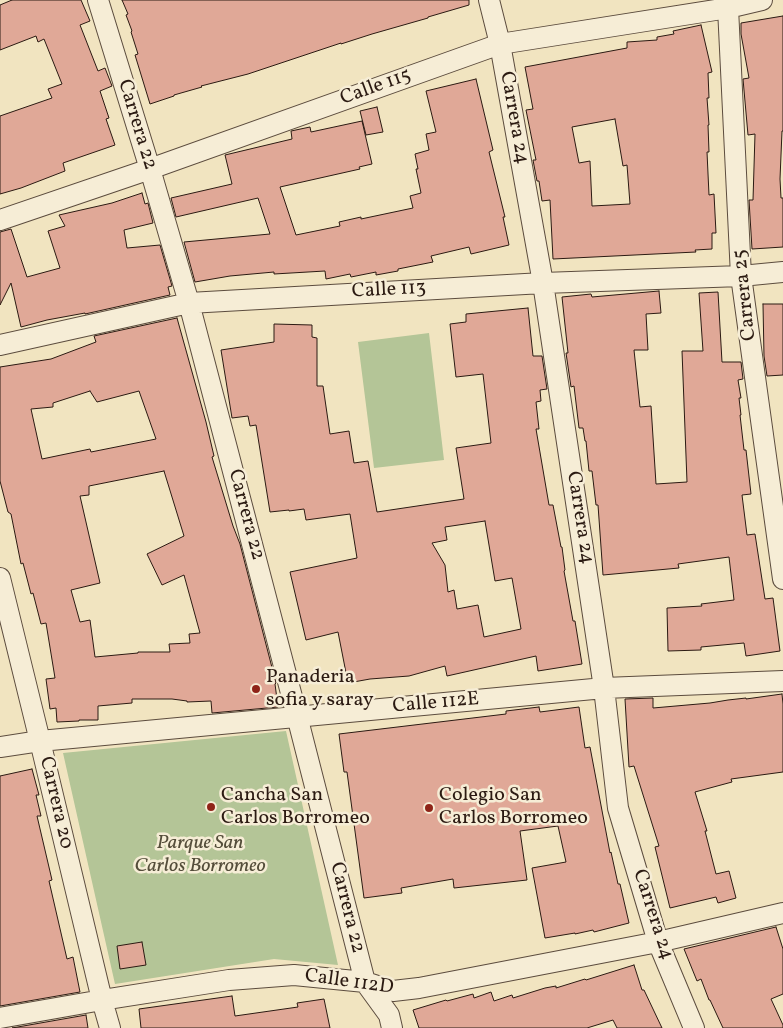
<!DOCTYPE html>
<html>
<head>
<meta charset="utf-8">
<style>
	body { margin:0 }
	canvas { display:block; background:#f1e4c0 }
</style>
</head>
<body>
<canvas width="783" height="1028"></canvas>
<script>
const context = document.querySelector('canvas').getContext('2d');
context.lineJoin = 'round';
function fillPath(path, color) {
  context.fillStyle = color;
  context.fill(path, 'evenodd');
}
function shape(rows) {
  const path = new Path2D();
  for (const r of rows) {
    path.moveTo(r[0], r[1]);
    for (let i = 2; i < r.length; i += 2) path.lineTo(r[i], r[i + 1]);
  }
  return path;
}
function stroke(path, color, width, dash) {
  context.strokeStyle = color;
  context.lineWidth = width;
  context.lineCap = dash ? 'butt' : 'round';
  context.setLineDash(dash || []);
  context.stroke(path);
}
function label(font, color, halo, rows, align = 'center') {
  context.font = font + ' Vollkorn,serif';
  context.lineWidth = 5;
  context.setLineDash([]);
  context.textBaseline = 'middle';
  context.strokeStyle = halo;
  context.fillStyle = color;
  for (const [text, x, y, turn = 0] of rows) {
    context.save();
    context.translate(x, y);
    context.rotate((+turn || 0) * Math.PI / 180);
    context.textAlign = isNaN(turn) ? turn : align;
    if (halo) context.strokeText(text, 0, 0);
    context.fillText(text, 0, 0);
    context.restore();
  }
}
fillPath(shape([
	[429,333,444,460,374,468,358,342],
	[286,731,338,965,274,959,115,984,63,753]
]), '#b4c597');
const building = shape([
	[12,0,81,0,90,21,80,25,98,71,105,68,112,86,100,91,109,118,106,119,115,145,63,163,65,171,21,188,0,194,0,116,52,98,48,89,62,84,44,39,38,42,36,36,0,50,0,5,12,0],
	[122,0,469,0,469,5,428,17,428,18,372,34,341,44,341,43,248,74,201,86,202,87,174,95,174,96,150,104,135,55,138,54,131,32,132,31,126,15,128,14,122,0],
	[783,16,783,131,782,131,780,179,781,198,783,198,783,247,752,249,749,200,753,200,755,134,748,135,743,79,749,78,741,34,741,23,783,16],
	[701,25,712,72,708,73,709,98,707,98,709,125,708,125,709,152,707,152,709,195,714,194,716,233,712,233,712,249,695,250,696,252,553,259,550,200,542,201,539,181,537,181,533,160,536,160,526,110,533,109,525,67,627,48,627,42,657,40,657,37,674,34,673,31,701,25],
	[615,119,623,166,627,165,630,204,592,206,590,161,579,163,572,127,615,119],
	[476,79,493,150,489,152,505,217,503,217,509,245,471,254,469,247,431,256,433,262,398,269,398,271,376,275,376,272,351,277,350,274,326,279,325,271,274,274,274,272,230,276,195,282,184,242,270,234,258,198,176,217,171,198,232,184,225,155,292,139,291,131,310,127,311,132,362,121,372,164,359,167,360,169,280,187,296,235,340,226,339,222,361,217,361,219,413,208,410,196,421,193,416,169,418,169,415,154,429,150,426,134,436,132,426,91,476,79],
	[377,107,383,132,366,135,360,111,377,107],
	[142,193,145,204,148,203,153,223,124,230,127,248,160,245,172,286,168,287,170,295,85,314,85,313,47,320,21,327,11,283,0,305,0,232,11,229,27,277,60,268,48,231,65,226,59,215,112,203,142,193],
	[659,291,661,313,646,314,648,350,634,350,640,407,651,406,656,484,687,482,682,351,703,351,699,293,718,292,722,362,741,362,743,379,738,380,741,398,739,398,741,415,740,415,744,450,746,450,751,494,742,495,747,535,755,534,765,599,773,598,780,651,746,656,744,643,701,647,701,650,668,651,667,608,702,606,701,604,734,600,729,557,678,564,679,568,603,575,598,505,596,505,592,471,589,471,586,441,585,441,583,428,579,428,574,386,571,387,566,353,568,353,562,297,591,294,592,297,659,291],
	[763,304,783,304,783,375,767,376,764,356,763,304],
	[528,308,533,356,542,356,547,389,540,390,541,401,536,402,539,429,536,429,549,505,553,505,561,547,562,547,565,570,564,571,573,621,575,621,582,664,538,671,536,656,447,676,445,666,409,676,370,679,348,683,338,632,306,640,290,572,357,558,350,514,306,520,304,509,289,511,289,510,270,512,256,425,250,426,248,416,232,418,221,350,274,342,274,324,312,325,312,337,317,338,317,386,323,386,330,434,349,431,354,463,368,461,377,512,464,499,456,448,491,443,483,374,456,377,450,324,466,322,466,314,528,308],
	[485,521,495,581,512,578,521,629,484,637,478,605,457,609,454,590,448,592,445,565,432,543,447,540,445,527,485,521],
	[177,318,206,422,214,456,212,457,233,526,240,544,276,683,275,684,278,707,212,713,211,701,187,702,187,701,172,699,132,699,132,703,98,706,98,720,79,720,79,721,57,722,56,708,50,709,46,679,55,678,46,623,41,624,33,593,31,594,23,563,21,564,11,514,8,512,0,481,0,367,51,359,96,342,94,336,177,318],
	[90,391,97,402,139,391,156,439,91,452,90,449,42,459,31,409,53,407,53,403,90,391],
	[164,471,184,536,147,554,162,585,184,575,200,633,189,634,190,643,169,644,170,652,138,652,138,653,95,657,90,620,80,622,71,590,100,583,80,496,89,495,89,486,164,471],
	[782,694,783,704,783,772,731,779,732,782,695,792,707,831,705,831,716,874,729,871,736,898,718,903,716,897,670,908,655,847,659,846,634,766,629,767,625,699,653,698,653,708,710,703,728,700,746,698,746,699,782,694],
	[539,707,540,712,579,707,585,748,590,747,610,853,611,852,618,884,620,884,629,923,594,932,593,930,575,934,575,933,545,938,532,868,566,862,558,826,520,831,527,880,454,888,453,879,401,888,402,893,364,898,347,772,344,772,339,734,506,714,506,711,539,707],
	[32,769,39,795,36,795,41,816,37,816,52,880,49,881,67,959,73,957,80,992,0,1006,0,776,32,769],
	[776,927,783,949,783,994,771,999,783,1025,783,1028,723,1028,710,1000,709,1000,701,979,697,981,684,949,776,927],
	[142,942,146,965,120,969,117,946,142,942],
	[634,965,642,990,644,990,662,1028,617,1028,613,1020,587,1028,419,1028,413,1010,446,1000,447,1001,473,994,474,998,491,992,494,1001,512,995,513,998,545,988,556,986,556,988,585,979,586,980,634,965],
	[232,996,235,1016,298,1007,297,1003,324,999,330,1028,141,1028,139,1009,232,996],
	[86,1015,88,1028,12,1028,86,1015]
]);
fillPath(building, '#e0a897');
stroke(building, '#2b1a12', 1);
const minor = shape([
	[98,0,150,169,189,303,297,716,365,982,389,1015,392,1028],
	[489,0,500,44,543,283,604,688,618,808,658,942,694,1028],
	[728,8,741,276,783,579],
	[0,220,150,169,500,44,728,8,762,0],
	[0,345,189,303,543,283,741,276,783,272],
	[0,578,40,741,102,1000,110,1028],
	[0,747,40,741,604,688,783,681],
	[0,1018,102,1000,229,980,294,975,365,982,393,991,419,988,658,942,783,913]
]);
stroke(minor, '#5c4c3e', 22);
stroke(minor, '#f6edd6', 20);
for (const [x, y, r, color] of [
	[256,689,5,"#8f2418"],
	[211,807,5,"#8f2418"],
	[429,808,5,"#8f2418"]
]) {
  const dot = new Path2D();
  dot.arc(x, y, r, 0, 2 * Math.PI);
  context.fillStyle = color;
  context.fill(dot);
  stroke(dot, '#f6edd6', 2);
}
label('20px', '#2b1a12', '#f6edd6', [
	["Calle 115",376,88,-20],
	["Carrera 24",513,118,80],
	["Carrera 22",136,125,73],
	["Calle 113",389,291,-3],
	["Carrera 25",746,295,-96],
	["Carrera 22",245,515,75],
	["Carrera 24",579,518,81],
	["Calle 112E",436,704,-5],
	["Carrera 20",55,803,77],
	["Carrera 22",346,908,76],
	["Carrera 24",652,915,72],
	["Calle 112D",349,983,8]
]);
label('20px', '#2b1a12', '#f6edd6', [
	["Panaderia",266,678],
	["sofia y saray",266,701],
	["Cancha San",221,796],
	["Carlos Borromeo",221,819],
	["Colegio San",439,796],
	["Carlos Borromeo",439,819]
], 'left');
label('italic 20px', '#544d3a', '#f6edd6', [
	["Parque San",200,844],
	["Carlos Borromeo",200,867]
]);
</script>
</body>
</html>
